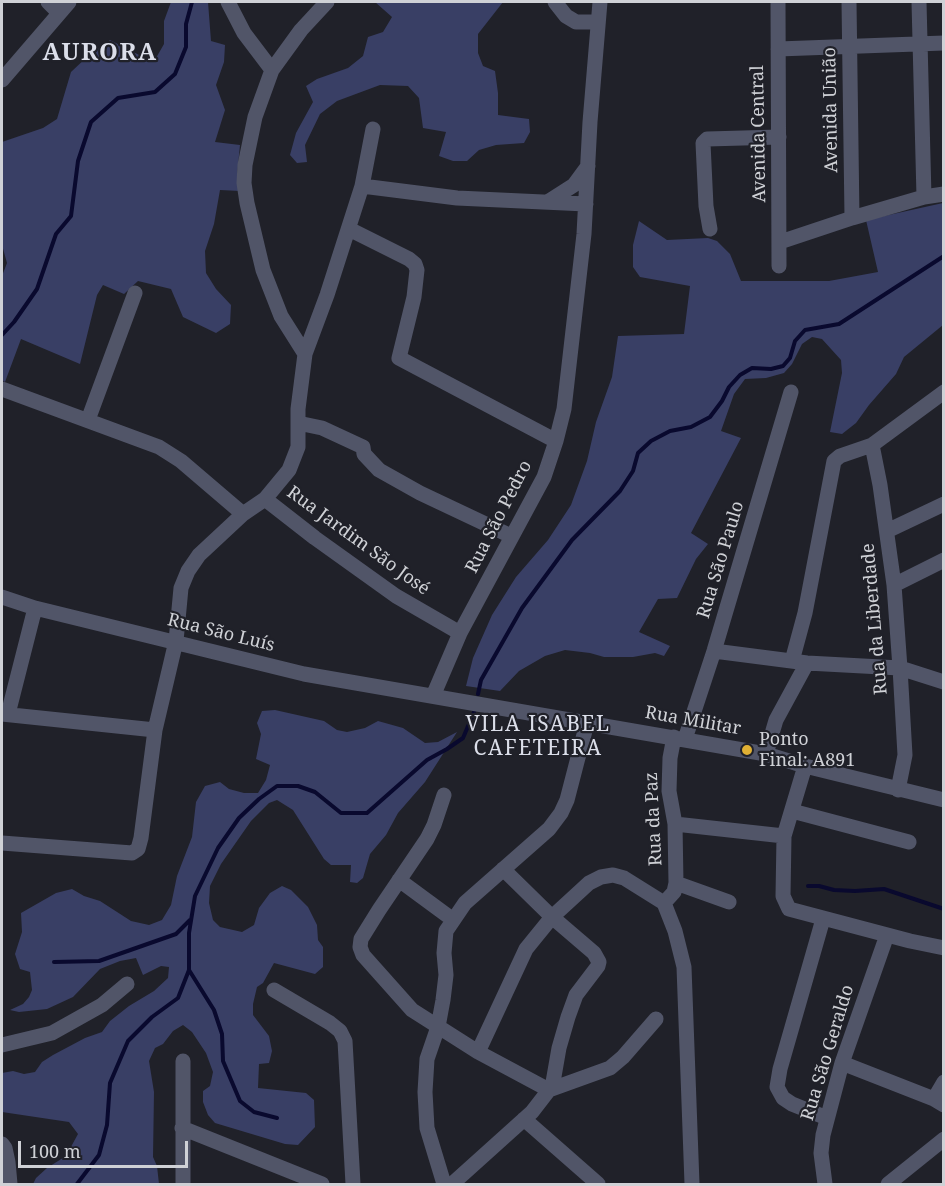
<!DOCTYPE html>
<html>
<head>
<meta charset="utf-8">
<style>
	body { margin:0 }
	#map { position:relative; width:945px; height:1186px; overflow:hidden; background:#202129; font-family:"Noto Serif",serif }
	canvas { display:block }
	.frame { position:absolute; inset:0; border:3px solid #cfd1d6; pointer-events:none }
	.scale { position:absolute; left:18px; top:1141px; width:170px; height:27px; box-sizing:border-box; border:3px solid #cfd1d6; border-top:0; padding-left:8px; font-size:18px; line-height:21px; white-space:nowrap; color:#cfd1d6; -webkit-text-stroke:4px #202129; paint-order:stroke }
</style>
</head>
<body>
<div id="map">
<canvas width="945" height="1186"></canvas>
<div class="frame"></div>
<div class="scale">100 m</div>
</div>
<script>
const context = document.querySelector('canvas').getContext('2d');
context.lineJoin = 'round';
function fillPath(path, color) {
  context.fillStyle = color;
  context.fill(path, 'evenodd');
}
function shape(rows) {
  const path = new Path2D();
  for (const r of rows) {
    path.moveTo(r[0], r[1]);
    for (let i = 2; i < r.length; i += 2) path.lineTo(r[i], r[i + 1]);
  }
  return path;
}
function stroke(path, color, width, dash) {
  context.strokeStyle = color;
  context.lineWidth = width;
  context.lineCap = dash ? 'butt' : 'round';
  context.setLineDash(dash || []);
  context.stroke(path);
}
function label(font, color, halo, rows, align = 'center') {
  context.font = font + ' "Noto Serif",serif';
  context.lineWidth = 4.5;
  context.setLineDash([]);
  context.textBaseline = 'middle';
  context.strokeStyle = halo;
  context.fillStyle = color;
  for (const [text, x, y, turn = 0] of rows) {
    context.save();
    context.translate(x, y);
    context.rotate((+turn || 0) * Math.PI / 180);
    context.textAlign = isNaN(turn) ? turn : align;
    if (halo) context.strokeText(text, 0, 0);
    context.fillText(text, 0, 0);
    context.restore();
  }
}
fillPath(shape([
	[171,2,208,2,211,41,225,45,224,62,216,85,225,110,215,142,240,145,237,176,240,191,220,190,214,224,205,251,206,273,216,289,231,305,230,324,216,333,183,317,171,289,138,281,124,294,103,285,97,295,80,364,21,339,5,382,2,380,2,276,7,263,2,245,2,142,43,128,57,119,71,72,88,56,110,40,145,58,156,58,164,44,164,21],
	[375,2,503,2,478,34,478,53,483,66,495,71,498,93,498,115,529,119,530,132,524,143,496,145,479,150,467,161,453,161,439,156,446,132,423,128,419,98,408,86,380,85,337,101,320,114,305,145,307,162,297,163,290,155,296,133,313,102,306,86,317,79,348,68,363,56,368,37,383,32,392,17],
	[943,203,943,325,904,357,896,374,869,405,856,423,842,434,830,432,842,373,841,360,822,339,812,337,802,344,792,364,784,373,766,378,745,379,734,394,721,431,741,438,691,533,708,544,696,559,677,598,658,599,639,632,670,646,664,656,655,653,633,657,604,657,590,653,565,650,545,656,519,671,500,691,466,686,473,658,492,615,516,577,548,540,571,505,587,461,596,422,612,377,618,336,684,334,690,286,640,277,633,267,633,245,639,221,667,240,708,238,717,241,730,254,741,281,829,281,878,272,866,220],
	[275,710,324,721,337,730,347,732,365,728,378,721,403,728,425,743,438,742,457,732,425,782,398,813,386,835,370,854,363,878,357,883,350,882,351,865,331,865,324,859,293,810,277,800,269,803,251,821,221,864,210,886,209,903,213,920,220,927,242,932,254,925,259,908,270,893,282,886,291,890,308,907,317,925,318,940,323,947,323,967,315,974,274,963,263,983,257,987,253,1004,253,1015,269,1036,272,1051,269,1063,259,1064,258,1088,306,1093,314,1100,315,1127,298,1145,285,1144,215,1123,208,1115,203,1102,203,1091,210,1086,213,1072,206,1053,192,1032,183,1025,173,1031,163,1044,155,1048,149,1061,154,1092,153,1157,157,1166,159,1184,33,1184,36,1178,47,1168,66,1156,78,1134,69,1122,2,1112,2,1073,13,1071,24,1074,35,1072,42,1062,53,1055,85,1038,102,1032,110,1021,129,1006,154,991,168,978,169,967,161,966,143,975,136,958,120,961,100,969,73,997,47,1009,19,1012,10,1010,23,1004,29,997,32,990,30,972,20,969,15,954,22,932,21,913,56,893,72,889,84,896,100,901,131,921,149,925,162,920,171,905,177,876,192,837,196,802,205,786,220,782,229,789,244,793,258,793,266,780,270,765,256,759,261,734,257,723,262,711]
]), '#393f65');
stroke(shape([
	[2,335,14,322,37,289,56,234,71,216,78,161,91,122,118,98,155,92,175,74,186,47,186,24,192,2],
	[478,694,481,680,522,608,572,540,620,491,633,471,638,453,651,441,670,431,691,427,710,417,722,401,729,387,740,375,752,368,771,369,783,366,790,358,795,341,805,330,839,324,944,256],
	[808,886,819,886,834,890,855,891,884,889,944,909],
	[54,962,99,961,176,934,190,920],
	[189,970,214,1010,222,1034,223,1061,240,1101,254,1112,277,1118],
	[77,1184,99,1155,107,1125,110,1083,128,1041,152,1017,178,998,189,970,189,933,195,896,218,848,239,818,259,799,277,786,298,786,315,792,341,813,367,813,427,760,447,749,463,738,474,712]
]), '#09092e', 4);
stroke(shape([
	[48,2,59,13],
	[228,2,244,33,272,70],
	[555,2,566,16,576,22,598,22],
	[778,2,779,266],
	[849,2,852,218],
	[919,2,924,197],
	[778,49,944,43],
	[2,80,69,2],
	[362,186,457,198,586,204],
	[549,201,574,185,588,166],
	[349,229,409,259,415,264,417,270,414,297,399,358,556,441],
	[710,229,706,206,703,143,707,139,779,137],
	[780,242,852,218,924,197,944,194],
	[305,354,281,316,263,270,247,203,244,183,245,165,255,117,272,70,301,30,327,2],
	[2,389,159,447,181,461,243,514],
	[88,420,135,293],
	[298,423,322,428,363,447,364,454,379,470,420,493,511,536],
	[872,445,880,485,894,585,900,668,905,755,898,790],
	[265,499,315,538,396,596,460,633],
	[887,531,944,504],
	[894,585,944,560],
	[2,597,35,608,304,674,766,754,805,766,944,800],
	[714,651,807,663,900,668,944,682],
	[792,661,805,613,834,461,840,456,872,445,944,392],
	[433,696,460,633,544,477,556,441,564,409,584,234,590,122,600,2],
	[2,714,155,730],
	[8,714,35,608],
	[674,737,670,758,669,791,675,824,676,883,674,892,664,903,675,931,684,967,692,1184],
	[685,739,714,651,791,392],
	[766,754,776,720,807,663],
	[805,766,784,836,783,896,789,909,910,941,944,948],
	[444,795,434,825,427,839,379,910,361,939,360,947,363,955,412,1010,478,1052,549,1090],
	[792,811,909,842],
	[675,824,784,836],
	[2,843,132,853,138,849,141,838,155,730,176,641,181,588,188,571,199,555,243,514,265,499,289,470,298,447,298,409,305,354,327,295,362,186,373,129],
	[503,869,552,917,594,953,599,962,598,966,576,995,568,1017,559,1048,552,1088],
	[399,880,452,919],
	[676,883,729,902],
	[823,919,780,1069,777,1087,783,1098,792,1104,827,1118],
	[274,990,330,1023,340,1031,345,1041,353,1184],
	[2,1045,52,1033,102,1005,127,984],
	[478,1052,526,949,552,917,589,883,601,877,613,875,624,878,664,903],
	[842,1063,934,1099,944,1105],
	[934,1099,944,1082],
	[524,1119,598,1184],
	[182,1128,322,1184],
	[2,1144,5,1148,8,1162,10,1184],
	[183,1184,183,1061],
	[444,1184,427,1128,425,1092,427,1059,438,1027,443,1000,446,975,444,953,446,931,465,903,549,829,561,813,567,800,587,723],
	[452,1184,532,1112,549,1090,610,1068,623,1057,656,1019],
	[825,1184,821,1153,823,1135,842,1063,887,935],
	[888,1184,944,1139]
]), '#515568', 15);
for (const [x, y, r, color] of [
	[747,750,6,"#e0b034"]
]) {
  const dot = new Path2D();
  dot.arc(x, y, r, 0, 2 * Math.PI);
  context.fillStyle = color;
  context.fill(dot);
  stroke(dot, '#202129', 2);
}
label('18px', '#cfd1d6', '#202129', [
	["Avenida União",831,110,-91],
	["Avenida Central",759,134,-91],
	["Rua São Pedro",499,517,-63],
	["Rua Jardim São José",358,541,36],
	["Rua São Paulo",721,560,-73],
	["Rua da Liberdade",875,619,-95],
	["Rua São Luís",221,633,14],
	["Rua Militar",693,721,10],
	["Rua da Paz",654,819,-93],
	["Rua São Geraldo",828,1053,-73]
]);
label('18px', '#cfd1d6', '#202129', [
	["Ponto",759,740],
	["Final: A891",759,761]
], 'left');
context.letterSpacing = '1.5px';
label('21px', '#dbdee9', '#202129', [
	["VILA ISABEL",538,725],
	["CAFETEIRA",538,749]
]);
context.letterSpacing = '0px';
context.letterSpacing = '1.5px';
label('bold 24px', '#dbdee9', '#202129', [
	["AURORA",100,53]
]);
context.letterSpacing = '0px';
</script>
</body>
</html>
